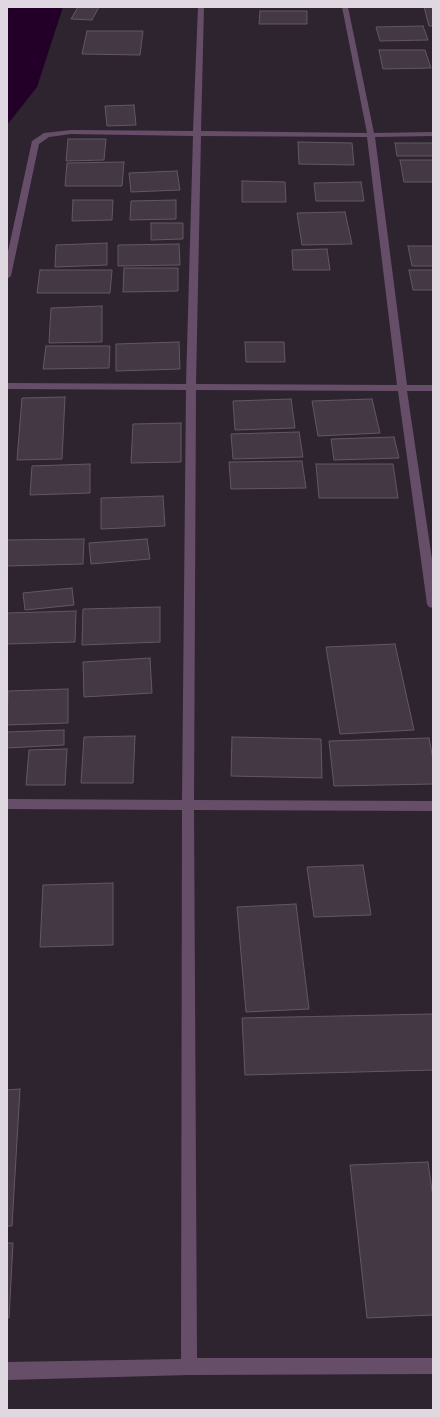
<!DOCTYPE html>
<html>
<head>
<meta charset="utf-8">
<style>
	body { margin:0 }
	#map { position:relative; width:440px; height:1417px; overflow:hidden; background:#2e2430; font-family:"Exo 2",sans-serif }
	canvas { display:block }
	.frame { position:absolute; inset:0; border:8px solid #dfd8e0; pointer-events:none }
</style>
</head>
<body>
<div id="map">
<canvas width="440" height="1417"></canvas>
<div class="frame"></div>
</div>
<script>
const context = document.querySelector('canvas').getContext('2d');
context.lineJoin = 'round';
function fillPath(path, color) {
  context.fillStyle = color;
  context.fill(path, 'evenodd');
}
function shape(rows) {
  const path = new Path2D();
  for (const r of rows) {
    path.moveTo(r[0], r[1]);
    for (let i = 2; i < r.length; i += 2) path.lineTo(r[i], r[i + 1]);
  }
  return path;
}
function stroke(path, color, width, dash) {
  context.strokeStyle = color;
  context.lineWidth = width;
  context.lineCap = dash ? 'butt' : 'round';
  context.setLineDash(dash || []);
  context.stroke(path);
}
fillPath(shape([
	[8,7,63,7,37,87,7,125]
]), '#230028');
const building = shape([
	[78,7,99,7,92,20,71,19,78,7],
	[424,7,433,7,433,26,429,26,424,7],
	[260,11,307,11,307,24,259,24,260,11],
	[423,26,428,40,380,41,376,27,423,26],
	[87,31,143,31,140,55,82,54,87,31],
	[379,50,425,50,431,68,383,69,379,50],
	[134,105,136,125,107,126,105,106,134,105],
	[68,139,106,139,104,160,66,161,68,139],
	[298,142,352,143,354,165,299,164,298,142],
	[395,143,433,143,433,156,397,156,395,143],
	[400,160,433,160,433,182,404,182,400,160],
	[124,162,122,186,65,186,67,163,124,162],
	[177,171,180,190,131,192,129,173,177,171],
	[242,181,285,182,286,202,242,202,242,181],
	[361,182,364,201,316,201,314,183,361,182],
	[73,200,113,200,112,220,72,221,73,200],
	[176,200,176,219,130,220,131,201,176,200],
	[345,212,352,244,302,245,297,213,345,212],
	[151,223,183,223,183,239,151,240,151,223],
	[107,243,107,265,55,267,56,245,107,243],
	[179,244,180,265,118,266,118,245,179,244],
	[408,246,433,246,433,266,412,266,408,246],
	[327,249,330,270,293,270,292,250,327,249],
	[124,268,178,268,178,291,123,292,124,268],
	[40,270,112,270,110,293,37,293,40,270],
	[409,270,433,270,433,290,413,290,409,270],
	[102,306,102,342,49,343,51,308,102,306],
	[179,342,180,369,116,371,116,344,179,342],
	[245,342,284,342,285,362,246,362,245,342],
	[46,346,110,346,109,368,43,369,46,346],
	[65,397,62,459,17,460,22,398,65,397],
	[291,399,295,428,235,430,233,401,291,399],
	[372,399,380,433,318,436,312,401,372,399],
	[181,423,181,462,131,463,133,424,181,423],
	[299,432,303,457,233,459,231,434,299,432],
	[394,437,399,458,334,460,331,439,394,437],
	[302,461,306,488,231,489,229,462,302,461],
	[90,464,90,493,30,495,32,466,90,464],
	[316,464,393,464,398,498,319,498,316,464],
	[163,496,165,526,101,529,101,498,163,496],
	[84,539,83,564,7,566,7,540,84,539],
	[147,539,150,559,91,564,89,543,147,539],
	[72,588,74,605,25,610,23,593,72,588],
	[160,607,160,642,82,645,83,609,160,607],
	[76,611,75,642,7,644,7,613,76,611],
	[395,644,414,730,340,734,326,647,395,644],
	[150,658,152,693,84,697,83,662,150,658],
	[68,689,68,723,7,725,8,691,68,689],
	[64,730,64,745,7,748,7,732,64,730],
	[135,736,133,783,81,783,84,737,135,736],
	[232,737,321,739,322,778,231,776,232,737],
	[429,738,433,759,433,784,334,786,329,741,429,738],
	[67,749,65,785,26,785,29,750,67,749],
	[363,865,371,915,314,917,307,867,363,865],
	[113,883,113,945,40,947,43,885,113,883],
	[296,904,309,1009,246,1012,237,907,296,904],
	[433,1014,433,1070,245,1075,242,1018,433,1014],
	[20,1089,12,1226,7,1226,7,1090,20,1089],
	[428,1162,433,1198,433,1315,367,1318,350,1165,428,1162],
	[7,1243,13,1243,9,1318,7,1318,7,1243]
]);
fillPath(building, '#443845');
stroke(building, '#635764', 1);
fillPath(shape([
	[198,7,204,7,201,131,367,133,342,7,348,7,374,133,433,132,433,136,375,137,407,385,433,385,433,391,407,391,433,566,433,608,429,607,427,604,398,391,196,390,194,800,433,801,433,811,194,810,197,1358,433,1358,433,1374,189,1375,7,1380,7,1362,181,1359,182,810,7,809,7,799,182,800,186,390,7,389,7,383,186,384,193,136,71,134,49,137,39,144,11,276,7,279,7,256,32,141,44,133,71,130,193,131,198,7],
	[201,136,367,137,397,385,196,384,201,136]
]), '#664e69');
</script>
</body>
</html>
